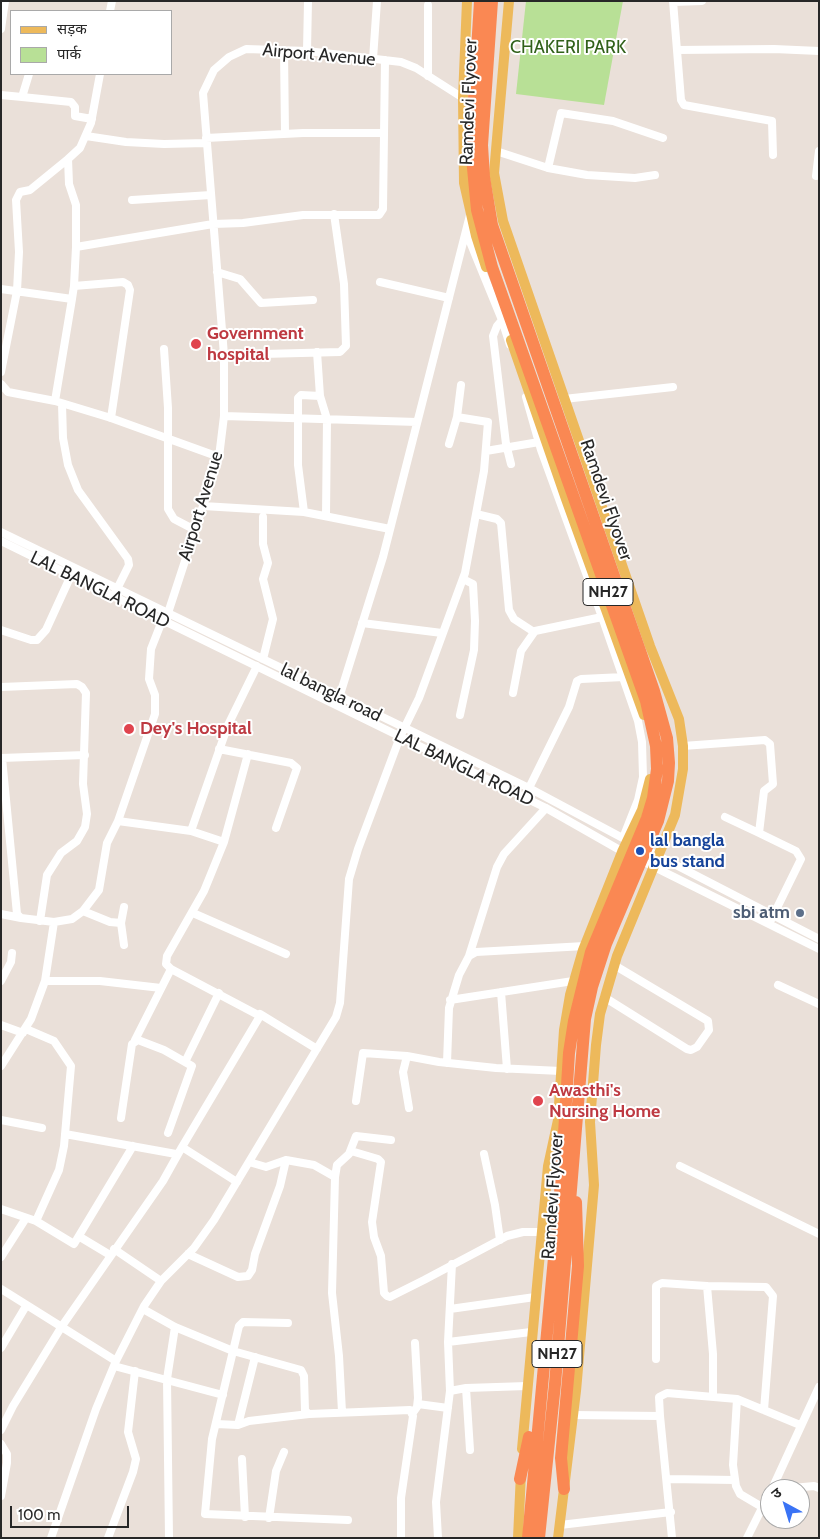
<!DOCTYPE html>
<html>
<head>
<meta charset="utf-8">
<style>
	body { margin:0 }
	#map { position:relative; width:820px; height:1539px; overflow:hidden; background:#eae0d9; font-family:Cabin,"Noto Sans Devanagari",sans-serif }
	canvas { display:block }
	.frame { position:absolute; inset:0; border:2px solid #272727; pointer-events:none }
	.legend { position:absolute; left:10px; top:10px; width:162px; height:65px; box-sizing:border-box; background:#fff; border:1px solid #a9a9a9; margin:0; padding:6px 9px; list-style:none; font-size:15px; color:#272727 }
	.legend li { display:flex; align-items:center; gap:10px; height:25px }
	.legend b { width:25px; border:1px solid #a9a9a9 }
	.north { position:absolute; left:760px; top:1479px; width:50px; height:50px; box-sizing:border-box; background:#fff; border:1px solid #a9a9a9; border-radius:50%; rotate:321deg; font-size:14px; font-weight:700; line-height:20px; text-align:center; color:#272727 }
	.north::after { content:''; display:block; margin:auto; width:18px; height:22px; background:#3a73f5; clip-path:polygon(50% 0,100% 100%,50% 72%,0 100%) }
	.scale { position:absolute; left:10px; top:1506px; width:119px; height:22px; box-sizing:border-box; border:2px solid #272727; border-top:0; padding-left:6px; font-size:15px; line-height:18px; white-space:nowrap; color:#272727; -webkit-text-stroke:4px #fff; paint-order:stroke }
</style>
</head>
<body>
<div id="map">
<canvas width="820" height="1539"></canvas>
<div class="frame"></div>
<ul class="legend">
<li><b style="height:6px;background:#edb95b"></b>सड़क</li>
<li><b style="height:14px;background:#b8e096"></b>पार्क</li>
</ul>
<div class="north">उ</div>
<div class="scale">100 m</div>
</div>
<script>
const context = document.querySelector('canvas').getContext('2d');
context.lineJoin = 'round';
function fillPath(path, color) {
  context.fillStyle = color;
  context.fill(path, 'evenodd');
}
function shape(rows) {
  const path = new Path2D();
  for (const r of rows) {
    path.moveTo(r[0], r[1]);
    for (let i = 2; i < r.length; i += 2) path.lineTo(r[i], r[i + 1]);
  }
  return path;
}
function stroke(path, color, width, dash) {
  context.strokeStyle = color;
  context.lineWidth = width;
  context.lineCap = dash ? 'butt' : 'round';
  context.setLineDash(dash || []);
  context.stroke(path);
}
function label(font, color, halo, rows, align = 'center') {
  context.font = font + ' Cabin,sans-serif';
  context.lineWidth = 4;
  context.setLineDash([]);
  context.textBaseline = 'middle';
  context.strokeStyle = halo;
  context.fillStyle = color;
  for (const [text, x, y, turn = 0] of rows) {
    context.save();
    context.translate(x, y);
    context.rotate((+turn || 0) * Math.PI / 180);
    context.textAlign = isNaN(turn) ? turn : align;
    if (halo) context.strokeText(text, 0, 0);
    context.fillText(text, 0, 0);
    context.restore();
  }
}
fillPath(shape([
	[526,1,623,1,604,105,516,94]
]), '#b8e096');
stroke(shape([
	[673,1,681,100,684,105,772,121,773,155],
	[673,2,702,1],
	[110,11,112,1],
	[1,29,5,1],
	[284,50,285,134],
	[677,50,774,49,819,51],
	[307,51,308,1],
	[373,59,377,1],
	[428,76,428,5],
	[1,95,22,97,29,74],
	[22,97,71,102,75,107,75,116,92,119],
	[86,136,126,142,164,144,206,143],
	[206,138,303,133,383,133],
	[496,151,548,168,587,175,635,178,655,175],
	[548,168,561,113,613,121,663,138],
	[816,176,819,151],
	[132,200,211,195],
	[466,232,502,320,510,345],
	[76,247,76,205,69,184,68,159,80,148,91,123,100,74],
	[217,272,240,279,261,303,313,300],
	[380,282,449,298],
	[74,286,76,247,213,224,243,223,303,215,379,215,383,209,385,60],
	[1,289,72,299,55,401,111,418,219,457],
	[72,299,74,286,123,282,128,285,130,290,111,418],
	[502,320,497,326,493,336,506,444,511,464],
	[164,349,168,408,168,509,174,519,195,530],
	[317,352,320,396,327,419,326,516],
	[224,355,340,352,346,346,344,284,334,214],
	[1,372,17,291,19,252,16,200,20,192,30,190,68,159],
	[1,384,8,392,55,401],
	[526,397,541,450,602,617],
	[564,399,673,387],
	[62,404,63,438,68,465,78,490,128,559,129,565,115,593],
	[224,416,417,422],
	[457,417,461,385],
	[486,451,539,442],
	[203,506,304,512,390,529],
	[304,512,298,465,298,398,301,395,320,396],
	[476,514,497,519,501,523,509,610,514,619,534,632],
	[1,532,529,788,632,843],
	[1,541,546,808,625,853],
	[362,623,442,633],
	[1,630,31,640,37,640,46,630,73,571],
	[263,659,273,619,263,579,268,563,263,544,263,517],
	[1,687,77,684,82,687,86,693,83,784,87,814,85,827,77,841,61,853,47,875,40,921],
	[513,693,521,651,535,631,602,617,638,721,642,742,643,777,638,800,623,838],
	[338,701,383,557,470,215],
	[460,715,474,650,475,621,473,584,463,579],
	[683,746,765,740,770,744,773,784,764,791,759,833,796,851,801,859,771,920],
	[219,749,291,763,297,768,276,828],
	[1,758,85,755],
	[2,758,17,914,21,918,54,922],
	[529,788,569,707,577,681,581,679,624,677],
	[725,817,759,833],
	[118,821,191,831],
	[224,842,191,831,228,725,257,666],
	[643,848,819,939],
	[638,859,819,949],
	[83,911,110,922,121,923,124,907],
	[193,913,286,954],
	[1,914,21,918],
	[121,923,124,945],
	[469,956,497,867,504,854,546,808],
	[1,981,11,962,12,953],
	[45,981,100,981,161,988],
	[778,985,819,1004],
	[501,992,507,1069],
	[604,997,687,1049,691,1050,697,1047,709,1030,708,1021,614,965],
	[450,1000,573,981],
	[260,1014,317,1049],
	[1,1025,23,1033],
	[26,1029,54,1041,71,1066,64,1146,59,1170,36,1221],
	[135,1040,171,969],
	[407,1056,403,1072,409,1108],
	[186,1060,219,993],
	[447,1063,449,1008,459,975,469,956,476,952,585,946],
	[1,1066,31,1019,45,981,54,922,72,919,83,911,99,890,107,843,118,821,155,714,155,695,149,679,151,649,162,621,168,613,219,457,224,416,224,355,203,93,214,70,229,57,246,49,307,51,401,62,416,68,463,98],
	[356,1101,363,1053,407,1056,439,1062,496,1068,561,1071],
	[121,1118,132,1044,138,1040,164,1050,192,1066,168,1133],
	[1,1120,42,1128],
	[65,1134,176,1154],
	[182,1147,260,1016,171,969,166,964,167,956,204,891,224,842,248,754],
	[351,1151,378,1159,381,1162,372,1222,374,1237,381,1256,384,1293,387,1296,390,1297,424,1280,507,1236,523,1232,541,1232],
	[484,1154,495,1205,500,1240],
	[249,1162,266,1167,286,1160,314,1165,335,1177,332,1293,339,1356,342,1412],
	[680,1166,819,1234],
	[335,1177,337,1165,349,1154,356,1136,391,1140],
	[1,1209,36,1221,74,1244,133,1146],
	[80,1237,110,1255],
	[114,1249,161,1281],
	[188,1254,238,1277,248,1276,252,1270,255,1254,280,1186,286,1160],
	[1,1257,26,1218],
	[1,1289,116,1361],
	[143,1309,175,1327,233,1351,301,1370,304,1376,305,1411,309,1414,410,1410,413,1416,401,1498,401,1538],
	[450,1309,535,1297],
	[288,1323,243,1322,239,1326,212,1439,205,1514,348,1520],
	[448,1342,452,1264],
	[1,1348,26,1306],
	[656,1359,656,1286,662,1283,707,1286],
	[114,1366,223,1395],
	[527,1386,466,1388,450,1391,448,1342,531,1332],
	[466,1388,470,1450],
	[713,1396,713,1354,707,1286,766,1287,773,1296,764,1410],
	[737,1399,733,1465,736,1486,740,1494,762,1507],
	[418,1404,448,1408],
	[412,1414,417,1407,418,1398,415,1343],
	[573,1415,660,1416,659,1397,667,1393,737,1399,800,1425],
	[660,1416,672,1538],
	[216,1424,238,1425,255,1357],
	[238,1425,249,1421,309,1414],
	[1,1430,13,1406,62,1326,163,1181,182,1147,237,1182],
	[1,1444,7,1454,7,1463,1,1496],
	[242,1459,245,1517],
	[668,1479,735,1480],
	[772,1489,819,1387],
	[782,1489,814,1486,819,1488],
	[269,1518,276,1471,284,1452],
	[560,1525,671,1512],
	[51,1538,96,1409,116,1361,144,1306,161,1281,194,1248,214,1220,336,1017,340,1003,349,879,358,849,400,737,419,698,465,573,484,471,488,422,457,417,449,444],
	[108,1538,133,1472,136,1459,128,1432,135,1371],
	[169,1538,167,1379,175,1327],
	[438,1538,436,1502,450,1391],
	[747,1538,770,1492]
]), '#fff', 8);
stroke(shape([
	[467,1,463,98,464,183,476,236,486,267],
	[509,1,494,173,503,221,650,646,679,719,683,746,683,769,675,815,617,956,600,1014,596,1045,590,1122,594,1185,576,1391,558,1538],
	[511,340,566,499,644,715],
	[522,1449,548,1166,558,1120,564,1030,570,995,583,950,622,852,642,810,650,779],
	[518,1538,521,1473]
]), '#edb95b', 10);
stroke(shape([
	[480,1,471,147,477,210,492,267,646,701,656,746,657,769,653,798,647,818,591,952,574,1021,569,1053,561,1182,528,1538],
	[492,1,482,145,484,177,492,225,654,691,667,738,669,763,668,781,658,821,606,944,592,987,585,1019,555,1384,539,1538],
	[520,1479,529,1437],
	[564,1489,561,1458,578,1266,576,1202]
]), '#fa8853', 12);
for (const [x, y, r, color] of [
	[196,344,6,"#e0444e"],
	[129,729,6,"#e0444e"],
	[640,851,5,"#1a4fb4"],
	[800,913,5,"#5c6f8a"],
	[538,1101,6,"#e0444e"]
]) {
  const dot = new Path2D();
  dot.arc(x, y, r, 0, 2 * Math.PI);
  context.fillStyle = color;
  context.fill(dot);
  stroke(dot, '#fff', 2);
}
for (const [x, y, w] of [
	[608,592,50],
	[557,1354,50]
]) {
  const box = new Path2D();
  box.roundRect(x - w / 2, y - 13.5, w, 27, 4);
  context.fillStyle = '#fff';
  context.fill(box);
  stroke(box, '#272727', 1);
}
label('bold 16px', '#272727', null, [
	["NH27",608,592],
	["NH27",557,1354]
]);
label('18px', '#31611a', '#fff', [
	["CHAKERI PARK",568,48]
]);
label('18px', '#272727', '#fff', [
	["Airport Avenue",319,55,5],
	["Ramdevi Flyover",469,102,-88],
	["Ramdevi Flyover",606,500,71],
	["Airport Avenue",201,506,-73],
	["LAL BANGLA ROAD",100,590,26],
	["lal bangla road",331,693,26],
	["LAL BANGLA ROAD",464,768,26],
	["Ramdevi Flyover",553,1196,-86]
]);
label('bold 18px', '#be3a42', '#fff', [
	["Government",207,334],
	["hospital",207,355],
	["Dey's Hospital",140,729],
	["Awasthi's",549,1091],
	["Nursing Home",549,1112]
], 'left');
label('bold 18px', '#164399', '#fff', [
	["lal bangla",650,841],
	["bus stand",650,862]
], 'left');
label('bold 18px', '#4e5e75', '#fff', [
	["sbi atm",790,913]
], 'right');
</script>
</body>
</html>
